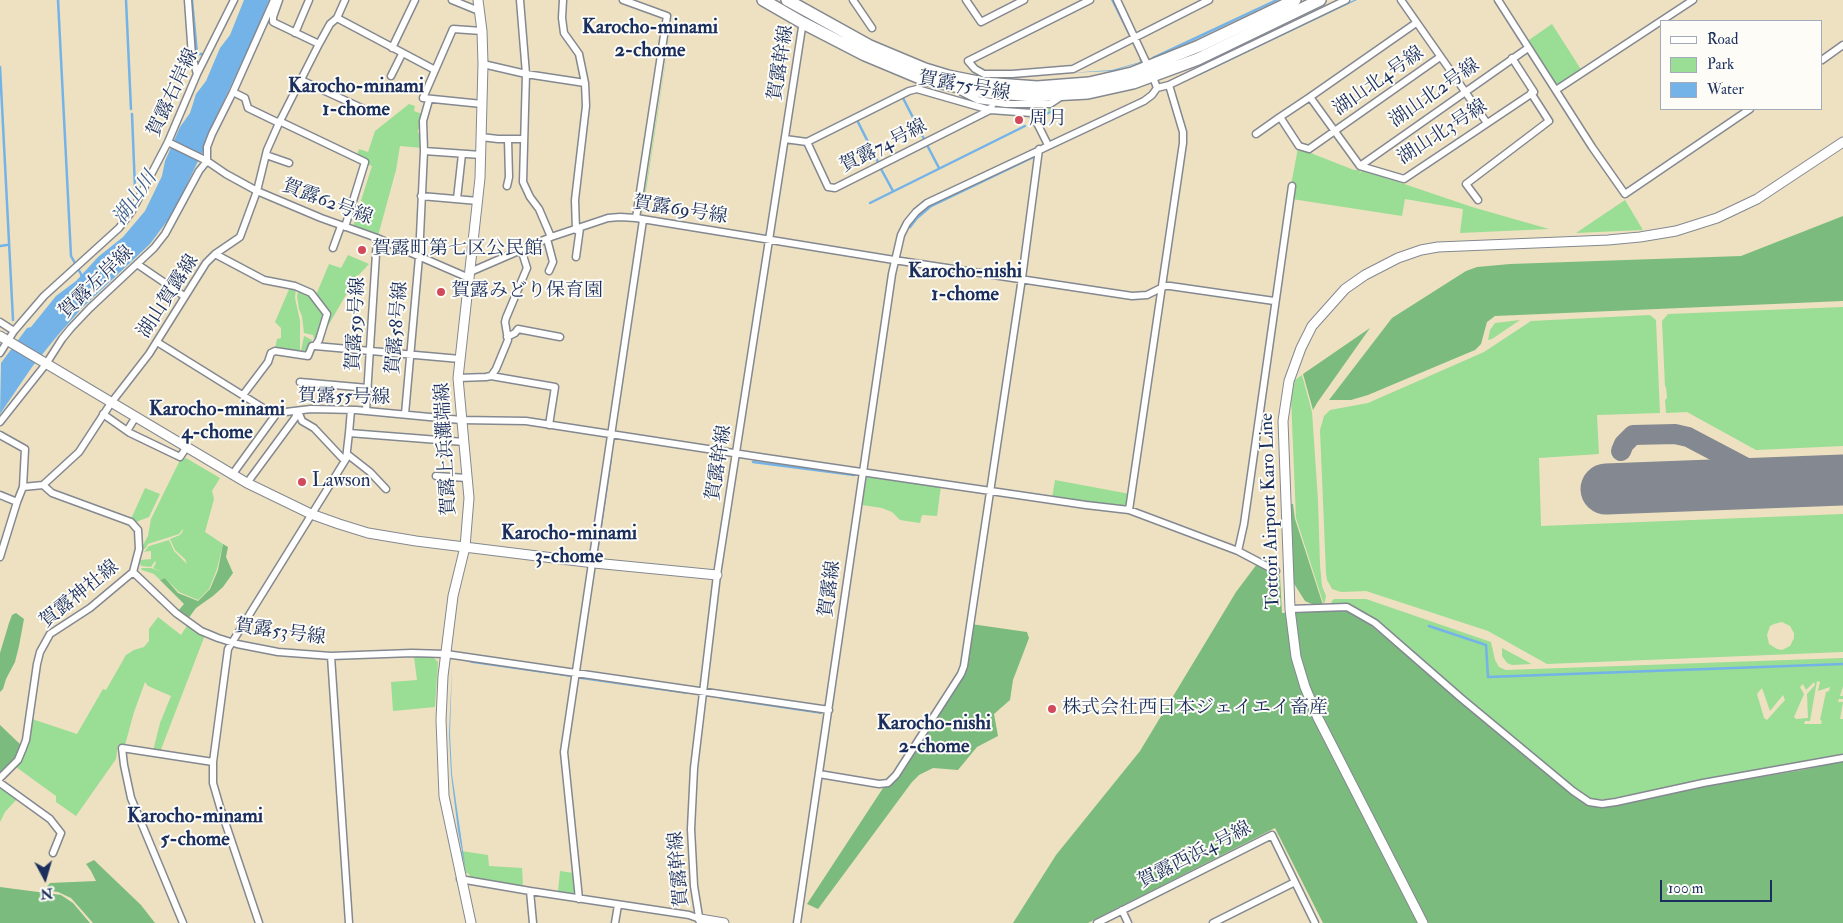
<!DOCTYPE html>
<html>
<head>
<meta charset="utf-8">
<style>
	body { margin:0 }
	#map { position:relative; width:1843px; height:923px; overflow:hidden; background:#ede1c1; font-family:"IM FELL Double Pica",serif }
	canvas { display:block }
	.legend { position:absolute; left:1660px; top:20px; width:162px; height:90px; box-sizing:border-box; background:#fdfcf7; border:1px solid #a3aaba; margin:0; padding:6px 9px; list-style:none; font-size:15px; color:#1b2f5e }
	.legend li { display:flex; align-items:center; gap:10px; height:25px }
	.legend b { width:25px; border:1px solid #a3aaba }
	.north { position:absolute; left:20px; top:853px; width:50px; height:50px; -webkit-text-stroke:4px #fdfcf7; paint-order:stroke; rotate:174deg; font-size:14px; font-weight:700; line-height:20px; text-align:center; color:#1b2f5e }
	.north::after { content:''; display:block; margin:auto; width:18px; height:22px; background:#1b2f5e; clip-path:polygon(50% 0,100% 100%,50% 72%,0 100%) }
	.scale { position:absolute; left:1660px; top:880px; width:112px; height:22px; box-sizing:border-box; border:2px solid #1b2f5e; border-top:0; padding-left:6px; font-size:15px; line-height:18px; white-space:nowrap; color:#1b2f5e; -webkit-text-stroke:4px #fdfcf7; paint-order:stroke }
</style>
</head>
<body>
<div id="map">
<canvas width="1843" height="923"></canvas>
<ul class="legend">
<li><b style="height:6px;background:#fff"></b>Road</li>
<li><b style="height:14px;background:#9add94"></b>Park</li>
<li><b style="height:14px;background:#73b3e7"></b>Water</li>
</ul>
<div class="north">N</div>
<div class="scale">100 m</div>
</div>
<script>
const context = document.querySelector('canvas').getContext('2d');
context.lineJoin = 'round';
function fillPath(path, color) {
  context.fillStyle = color;
  context.fill(path, 'evenodd');
}
function shape(rows) {
  const path = new Path2D();
  for (const r of rows) {
    path.moveTo(r[0], r[1]);
    for (let i = 2; i < r.length; i += 2) path.lineTo(r[i], r[i + 1]);
  }
  return path;
}
function stroke(path, color, width, dash) {
  context.strokeStyle = color;
  context.lineWidth = width;
  context.lineCap = dash ? 'butt' : 'round';
  context.setLineDash(dash || []);
  context.stroke(path);
}
function label(font, color, halo, rows, align = 'center') {
  context.font = font + ' "IM FELL Double Pica","Noto Serif JP",serif';
  context.lineWidth = 4;
  context.setLineDash([]);
  context.textBaseline = 'middle';
  context.strokeStyle = halo;
  context.fillStyle = color;
  for (const [text, x, y, turn = 0] of rows) {
    context.save();
    context.translate(x, y);
    context.rotate((+turn || 0) * Math.PI / 180);
    context.textAlign = isNaN(turn) ? turn : align;
    if (halo) context.strokeText(text, 0, 0);
    context.fillText(text, 0, 0);
    context.restore();
  }
}
fillPath(shape([
	[673,15,644,204,641,217,641,216],
	[1552,24,1582,71,1562,84,1558,85,1555,84,1526,42],
	[409,104,415,106,414,111,422,114,420,129,418,129,418,133,420,134,422,148,400,146,396,170,378,236,353,226,372,166,366,164,357,155,359,149,368,152,375,131],
	[1055,108,1038,117,1034,109],
	[1298,148,1354,170,1362,170,1358,175,1363,170,1472,207,1549,229,1460,233,1463,209,1405,199,1402,216,1292,199,1291,185],
	[1625,200,1643,230,1576,233],
	[348,255,369,264,355,279,328,326,329,312,316,295,329,264,341,268],
	[290,287,296,288,295,298,300,321,300,350,301,351,304,336,312,340,307,354,275,349,277,339,281,338,281,328,275,322],
	[299,289,311,297,319,311,324,314,316,338,314,339,313,335,304,333,302,316,299,309,297,296],
	[1843,307,1843,446,1756,450,1687,412,1666,413,1665,400,1667,398,1666,387,1665,386,1662,321,1668,314],
	[1650,315,1656,320,1660,413,1597,415,1599,454,1539,458,1541,526,1843,514,1843,652,1547,664,1488,631,1366,591,1341,592,1332,589,1327,580,1326,573,1320,430,1324,416,1330,410,1368,403,1484,352,1531,321],
	[1782,622,1790,626,1794,633,1794,638,1790,646,1782,650,1777,649,1769,644,1767,635,1770,626,1774,624],
	[1520,320,1492,339,1488,340,1490,330,1495,323],
	[1302,375,1312,412,1318,500,1320,565,1322,586,1326,596,1324,605,1296,518,1291,397,1295,380],
	[181,458,184,459,186,458,220,478,212,491,214,499,205,532,223,544,217,569,209,589,198,600,179,592,165,578,160,580,154,574,142,570,141,568,151,568,162,572,153,568,156,563,155,561,151,567,141,566,140,563,141,560,151,559,151,551,142,552,145,551,149,546,169,540,174,551,187,564,185,559,175,550,170,539,180,535,183,531,183,529,179,534,148,544,146,548,142,550,143,545,148,536,151,519],
	[869,475,941,486,937,516,922,515,920,523,900,520,892,512,882,508,862,505,866,479],
	[1055,480,1130,494,1128,502,1123,506,1052,498],
	[145,488,160,494,149,517,136,522,131,519],
	[1334,599,1366,599,1491,642,1495,660,1499,667,1506,670,1843,658,1843,686,1840,696,1843,696,1843,699,1839,699,1838,702,1843,702,1840,719,1843,719,1843,755,1608,799,1592,799,1581,794,1377,622,1354,607,1348,605,1334,605,1331,602],
	[1817,681,1820,682,1818,691,1830,687,1829,691,1826,692,1820,720,1822,721,1821,724,1804,724,1805,721,1810,721],
	[1814,682,1815,685,1807,694,1808,718,1796,719,1794,717,1804,694,1800,687,1803,684,1806,690],
	[1762,688,1770,711,1783,695,1785,700,1767,720,1764,718,1757,694],
	[158,617,181,635,188,624,205,635,160,752,153,751,160,723,171,696,148,686,145,682,134,712,125,745,118,745,116,759,76,816,56,802,56,796,16,767,24,755,27,745,32,719,77,734,103,689,106,690,126,655,134,650,144,647,149,641,149,629],
	[1502,648,1528,662,1531,664,1512,665,1507,663,1502,656],
	[414,657,433,657,438,662,435,707,393,711,391,682,417,680],
	[0,785,17,799,5,812,0,822],
	[461,851,488,855,489,866,522,868,523,886,472,879,468,873,466,873],
	[560,871,574,873,577,895,558,892]
]), '#9add94');
fillPath(shape([
	[1843,216,1843,301,1495,316,1487,322,1481,344,1475,350,1368,395,1351,400,1329,400,1392,318,1466,271,1477,267,1510,264,1741,256],
	[1370,328,1317,403,1313,410,1303,374],
	[1291,504,1293,504,1295,519,1323,605,1312,604,1305,601,1293,582],
	[223,544,228,547,226,557,233,573,223,587,213,596,196,608,188,619,178,611,184,604,160,580,165,578,178,593,198,601,210,589,218,570],
	[1257,564,1280,576,1282,613,1345,609,1362,618,1577,798,1609,805,1723,783,1802,770,1843,761,1843,923,1323,923,1275,828,1088,923,1013,923,1056,855,1140,751,1236,592],
	[16,613,24,619,19,646,15,662,6,679,3,689,0,692,0,653,9,623,12,615],
	[971,624,1027,632,1029,638,1013,680,1010,700,994,714,998,736,977,747,958,770,933,768,919,775,912,782,818,909,807,904,885,785,887,785,960,678],
	[0,725,21,745,14,758,0,774],
	[94,860,141,905,155,923,93,923,71,898,58,892,44,890,50,883,96,881,91,871,86,864],
	[0,887,61,895,73,903,90,923,0,923]
]), '#7bbc7e');
fillPath(shape([
	[244,0,269,0,255,34,205,141,203,151,173,213,150,244,82,308,58,335,32,367,0,414,1,363,27,328,31,327,56,296,76,281,98,257,123,237,145,211,162,176,165,161,180,127,190,113,196,94,206,81,220,48,230,35],
	[1111,0,1113,0,1142,55,1142,62,1112,71,1068,73,1112,70,1140,62,1139,56],
	[1274,0,1279,0,1197,39,1153,58,1152,57],
	[1354,0,1357,0,1200,75,1199,74],
	[610,459,612,459,598,554,597,553],
	[459,659,571,676,571,677,472,663],
	[452,667,450,734,452,774,466,871,458,831,451,774,449,734],
	[580,678,687,693,687,694,580,679],
	[720,697,821,713,821,714,720,699]
]), '#73b3e7');
stroke(shape([
	[58,0,71,256,81,274,82,278],
	[126,0,131,109],
	[192,0,197,54,202,54],
	[0,67,13,320],
	[903,98,924,139],
	[132,114,135,189],
	[1039,118,1056,109],
	[857,120,878,162],
	[927,145,939,168],
	[881,169,893,191],
	[870,203,1025,126],
	[910,227,917,218,931,206,1033,157],
	[0,246,7,245],
	[753,462,854,475],
	[1429,626,1486,645,1488,677,1843,664]
]), '#73b3e7', 2.5);
stroke(shape([
	[1621,451,1624,444,1633,435,1675,434,1688,437,1764,477,1787,482]
]), '#848890', 20);
stroke(shape([
	[1606,489,1843,480]
]), '#848890', 51);
const street = shape([
	[188,0,192,56,197,74],
	[279,0,273,17,273,22,319,44],
	[452,0,479,11],
	[520,0,526,74,523,182,530,197,539,209,551,237],
	[563,0,562,18,564,33,579,54,585,83],
	[623,0,667,16,636,218],
	[853,0,872,28],
	[966,0,981,22,1024,0],
	[1090,0,968,61,975,69,984,74,1012,74,1073,69,1209,0],
	[1401,0,1487,123],
	[1498,0,1592,147,1625,194,1750,109],
	[337,18,435,70],
	[1416,23,1310,97,1360,166,1404,179,1534,92,1512,58],
	[295,33,309,0],
	[392,48,415,0],
	[1822,60,1843,45],
	[483,64,526,74,585,83,586,106,575,200,576,230],
	[391,76,402,54],
	[301,80,366,110],
	[1157,88,1169,85,1346,0],
	[1556,90,1693,0],
	[960,91,978,100,1006,104,1050,104,1062,96],
	[233,92,245,98,248,108,279,123],
	[1310,97,1280,117,1299,146,1309,149,1440,57],
	[482,104,423,98,453,29,482,31],
	[279,121,365,162,345,227],
	[1256,134,1280,117],
	[481,137,498,139,524,139],
	[785,139,807,142,828,187,835,188,984,113,990,110,993,103],
	[168,142,207,161,226,174,257,191,321,218,377,238,469,278],
	[807,142,909,91,917,89,990,110,1032,113,1048,145],
	[424,151,423,121,429,100],
	[266,155,289,163],
	[1360,166,1528,48],
	[507,186,509,177,508,139],
	[421,196,478,201],
	[457,199,462,154],
	[1478,200,1466,184,1549,121,1531,93],
	[547,239,553,262,549,271],
	[333,248,341,226],
	[215,254,264,280,295,286,311,293,327,314,319,340,315,346,312,346,308,356,275,351,271,353,268,362,243,395],
	[576,257,580,228],
	[137,264,184,296],
	[470,272,551,237,608,218,620,217,636,218,894,260,1132,296,1147,295,1165,286,1170,286,1274,301],
	[0,322,14,331],
	[507,337,515,333,518,329,560,337],
	[157,342,268,411,277,413,311,409,356,410,461,420,526,421,766,458,1086,505,1129,510,1238,551,1276,571],
	[315,346,460,359],
	[0,353,14,331,44,296,119,228,132,211,168,142,197,74,234,0],
	[491,376,555,387,549,425],
	[458,378,486,377,491,376,496,369,508,340,505,322,506,318,527,268,521,249],
	[300,382,368,388],
	[351,410,349,433,464,442],
	[298,411,302,421,314,428,344,460],
	[366,411,377,238],
	[103,414,130,433,180,457,186,448],
	[405,414,419,257,424,151,481,155],
	[0,422,46,364,62,339,71,328,90,308,154,248,165,234,199,171,207,161,207,147,212,134,233,92,274,0],
	[127,431,135,418],
	[0,435,25,449,23,487],
	[347,454,370,472,386,489],
	[232,475,277,413],
	[436,476,467,478],
	[247,483,295,418,298,411],
	[0,495,17,502],
	[1129,510,1183,143,1183,132,1169,85],
	[1238,551,1244,524,1292,186],
	[0,557,17,502,23,487,43,485,79,452,111,403,149,354,206,263,215,254,240,237,257,191,267,150,279,123,319,44,330,24,337,18,345,0],
	[133,572,176,613,201,631,218,638,237,644,278,652,331,656,412,653,446,654,829,710],
	[1290,609,1347,607,1375,623,1461,698,1573,791,1589,802,1602,804,1616,802,1703,783,1843,758],
	[331,656,349,923],
	[819,774,879,784,888,783,896,775,961,674,964,666,1022,278,1039,149],
	[0,778,18,760,23,748,26,740,37,664,40,652,50,634,90,608,133,572,139,549,138,530,131,522,52,493,43,485],
	[0,783,50,819,61,833,53,853],
	[460,879,530,891],
	[579,899,564,752,643,220],
	[1122,910,1128,923],
	[183,923,131,798,124,765,122,748,213,762],
	[259,923,220,807,213,783,213,762,228,649,346,459,349,433],
	[533,923,530,891,689,915,700,919],
	[615,923,618,905],
	[700,923,694,886,691,829,694,768,717,575,803,21],
	[797,923,892,274,901,235,907,223,916,212,927,203,1144,101,1152,95,1157,88,1153,77,1117,0],
	[1097,923,1272,835,1315,923],
	[1213,923,1295,882]
]);
const secondary = shape([
	[0,336,247,483,311,514,339,524,368,533,416,541,594,563,717,575],
	[700,919,724,923],
	[471,923,444,796,441,720,443,676,453,596,465,547,469,498,458,378,480,178,483,64,482,31,478,0],
	[1423,923,1318,718,1305,687,1296,657,1290,609,1283,421,1289,381,1301,348,1312,326,1345,289,1365,275,1398,258,1421,250,1438,247,1608,240,1640,237,1676,231,1717,218,1757,199,1843,142]
]);
const highway = shape([
	[763,0,803,23,865,55,920,78,976,91,1033,96,1088,93,1133,83,1198,59,1320,0],
	[787,0,870,46,925,69,948,76,983,83,1037,87,1089,83,1132,73,1199,46,1295,0]
]);
stroke(street, '#848890', 9);
stroke(secondary, '#848890', 11);
stroke(highway, '#848890', 14);
stroke(street, '#fff', 6);
stroke(secondary, '#fff', 9);
stroke(highway, '#fff', 11);
for (const [x, y, r, color] of [
	[1019,120,5,"#d1495b"],
	[362,250,5,"#d1495b"],
	[441,292,5,"#d1495b"],
	[302,482,5,"#d1495b"],
	[1052,709,5,"#d1495b"]
]) {
  const dot = new Path2D();
  dot.arc(x, y, r, 0, 2 * Math.PI);
  context.fillStyle = color;
  context.fill(dot);
  stroke(dot, '#fdfcf7', 2);
}
label('19px', '#1b2f5e', '#fdfcf7', [
	["賀露幹線",782,63,-81],
	["湖山北4号線",1379,82,-35],
	["賀露75号線",964,87,10],
	["賀露右岸線",174,93,-65],
	["湖山北2号線",1435,94,-35],
	["湖山北3号線",1443,133,-33],
	["賀露74号線",884,147,-27],
	["賀露62号線",327,203,21],
	["賀露69号線",680,211,9],
	["賀露左岸線",97,283,-44],
	["湖山賀露線",169,297,-57],
	["賀露59号線",357,324,-87],
	["賀露58号線",398,328,-85],
	["賀露55号線",344,398,1],
	["賀露上浜灘端線",447,449,-93],
	["賀露幹線",720,463,-81],
	["Tottori Airport Karo Line",1271,511,-92],
	["賀露線",831,589,-82],
	["賀露神社線",80,595,-39],
	["賀露53号線",280,633,8],
	["賀露西浜4号線",1195,856,-27],
	["賀露幹線",680,869,-95]
]);
label('19px', '#1b2f5e', '#fdfcf7', [
	["周月",1029,120],
	["賀露町第七区公民館",372,250],
	["賀露みどり保育園",451,292],
	["Lawson",312,482],
	["株式会社西日本ジェイエイ畜産",1062,709]
], 'left');
label('bold 20px', '#1b2f5e', '#fdfcf7', [
	["Karocho-minami",650,29],
	["2-chome",650,52],
	["Karocho-minami",356,88],
	["1-chome",356,111],
	["Karocho-nishi",965,273],
	["1-chome",965,296],
	["Karocho-minami",217,411],
	["4-chome",217,434],
	["Karocho-minami",569,535],
	["3-chome",569,558],
	["Karocho-nishi",934,725],
	["2-chome",934,748],
	["Karocho-minami",195,818],
	["5-chome",195,841]
]);
label('italic 20px', '#3a5d8e', '#fdfcf7', [
	["湖山川",136,199,-55]
]);
</script>
</body>
</html>
